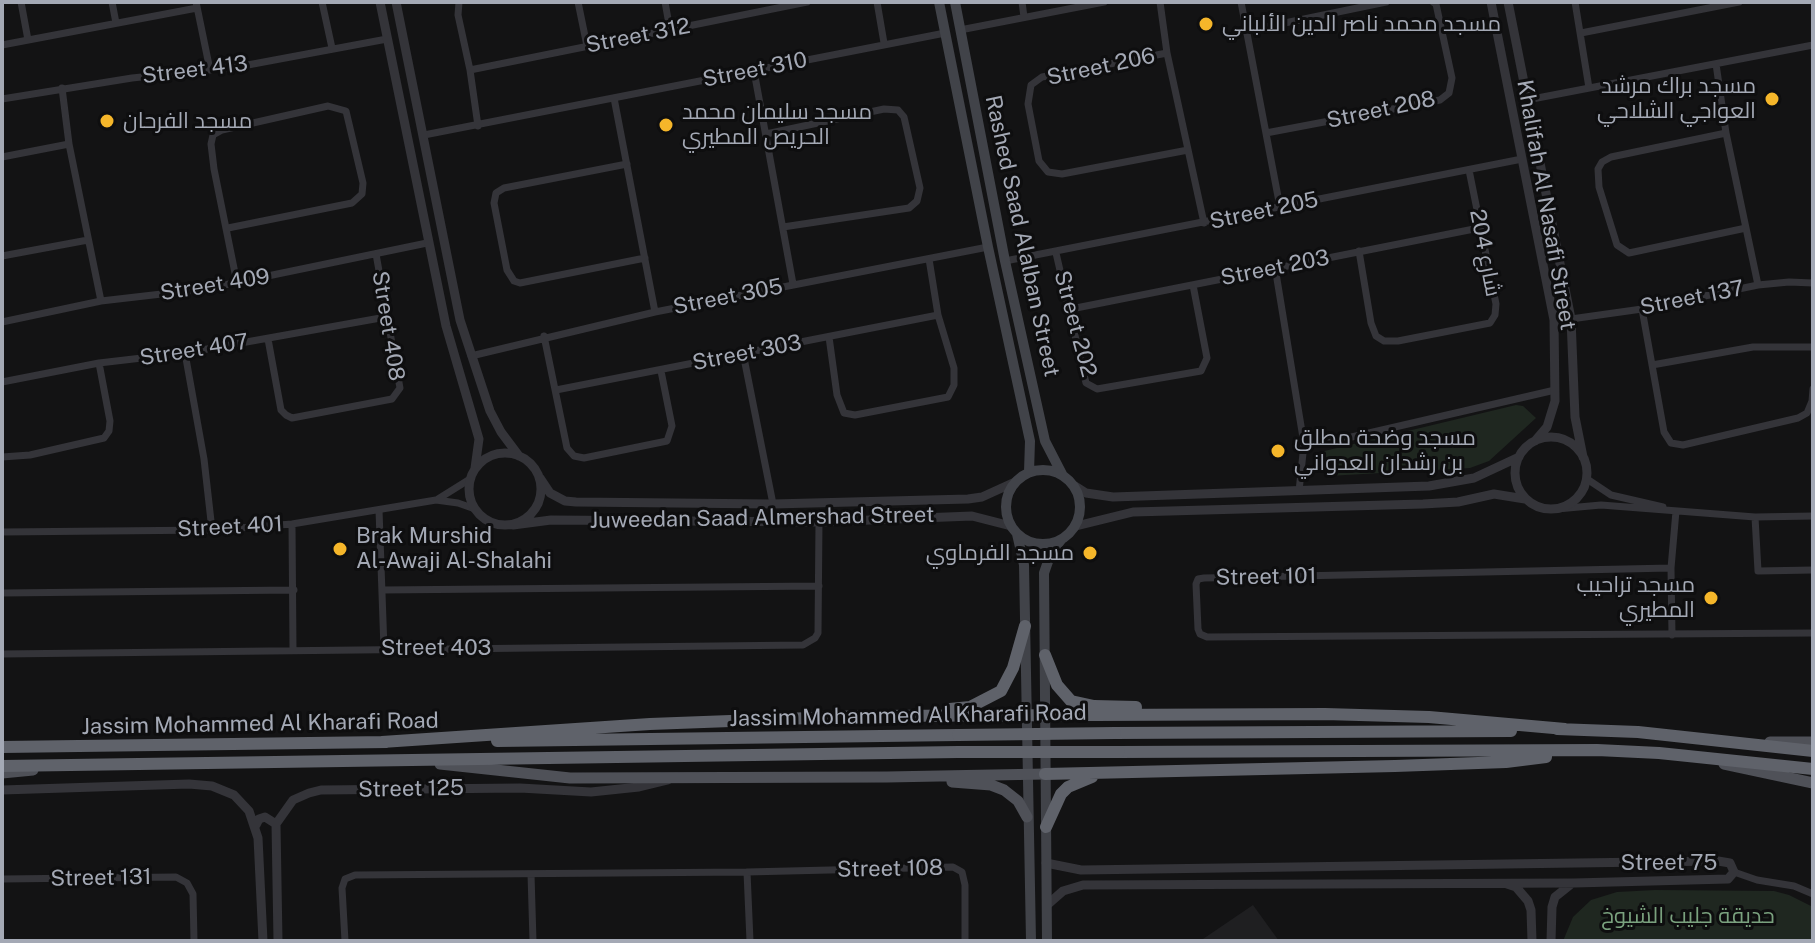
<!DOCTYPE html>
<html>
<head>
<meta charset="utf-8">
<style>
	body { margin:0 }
	#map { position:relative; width:1815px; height:943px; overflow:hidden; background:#131314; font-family:"Public Sans",sans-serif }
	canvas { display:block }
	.frame { position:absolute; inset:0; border:4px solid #a4a9b5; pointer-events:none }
</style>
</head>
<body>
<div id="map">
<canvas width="1815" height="943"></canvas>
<div class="frame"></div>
</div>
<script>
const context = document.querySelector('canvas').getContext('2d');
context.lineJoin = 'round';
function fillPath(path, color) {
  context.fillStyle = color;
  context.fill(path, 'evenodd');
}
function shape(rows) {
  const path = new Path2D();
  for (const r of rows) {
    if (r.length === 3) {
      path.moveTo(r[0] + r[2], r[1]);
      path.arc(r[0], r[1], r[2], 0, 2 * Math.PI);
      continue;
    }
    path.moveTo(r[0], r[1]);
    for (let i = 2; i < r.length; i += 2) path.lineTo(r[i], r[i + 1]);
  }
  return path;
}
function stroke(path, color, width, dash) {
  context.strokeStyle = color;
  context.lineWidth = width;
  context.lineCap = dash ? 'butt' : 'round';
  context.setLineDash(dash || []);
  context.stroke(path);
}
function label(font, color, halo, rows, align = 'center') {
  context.font = font + ' "Public Sans",Cairo,sans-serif';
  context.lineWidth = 6;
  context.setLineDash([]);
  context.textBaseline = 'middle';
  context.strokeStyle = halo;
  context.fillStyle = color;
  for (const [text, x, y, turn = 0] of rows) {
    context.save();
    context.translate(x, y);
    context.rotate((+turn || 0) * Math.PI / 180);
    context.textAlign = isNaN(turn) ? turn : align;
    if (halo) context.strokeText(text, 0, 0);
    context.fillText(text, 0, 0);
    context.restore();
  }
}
fillPath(shape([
	[1253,905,1279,941,1200,941]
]), '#1f1f21');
fillPath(shape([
	[1516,405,1523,406,1536,418,1489,461,1470,468,1328,476,1317,465,1316,453],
	[1655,890,1774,891,1789,895,1813,907,1813,941,1563,941,1573,917,1591,900,1617,892]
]), '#1f2720');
stroke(shape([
	[21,2,28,40],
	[112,2,116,23],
	[196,2,210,70],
	[322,2,332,48],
	[459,2,458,15,470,70,478,126],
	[578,2,587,46],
	[665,2,670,30],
	[877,2,884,43],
	[1022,2,1024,17],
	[1160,2,1167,53,1204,223],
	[1241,2,1280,207],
	[1575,2,1589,88],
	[960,30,1104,2],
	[1246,31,1386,2],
	[1581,33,1739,2],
	[2,45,197,8],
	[1167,53,1042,77,1031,85,1028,104,1039,161,1048,172,1062,174,1188,150],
	[1716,64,1726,133,1758,285],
	[470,70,807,2],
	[754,71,793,284],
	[62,88,69,144,101,301],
	[614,98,655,312],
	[2,99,132,78,237,67,387,39],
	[1527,100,1813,45],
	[1266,133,1440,100,1449,93,1452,78,1436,4,1433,2],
	[1726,133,1611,157,1602,162,1598,169,1599,187,1617,245,1629,253,1746,228],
	[766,134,884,109,898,110,904,117,920,188,917,201,909,208,783,227],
	[424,135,945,33],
	[2,157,69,144],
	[627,164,504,188,496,193,494,203,507,270,514,281,520,283,645,258],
	[228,228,352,203,362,194,363,183,346,111,328,106,222,130,213,135,211,144,214,169,237,283],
	[1359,251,1371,323,1376,336,1384,341,1398,341,1490,323,1495,315,1496,304,1469,170],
	[1056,253,1086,383,1097,389,1201,371,1207,358,1193,285],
	[2,256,88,240],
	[1005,261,1522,159],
	[1275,267,1304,444,1299,491],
	[1071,309,1479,228],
	[1642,309,1664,432,1671,443,1683,445,1798,418,1807,413,1812,401,1813,389],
	[1571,319,1642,309,1758,285,1789,282,1813,283],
	[2,322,101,301,205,289,427,243],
	[544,336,567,448,574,456,584,458,667,441,672,426,661,371],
	[829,337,837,395,844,413,855,415,948,397,954,385,954,368,938,315,929,259],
	[268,339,281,410,286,415,292,418,392,399,400,388,376,254],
	[185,353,204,459,212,530],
	[743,353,773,504],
	[471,356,655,312,988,247],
	[1652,365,1753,347,1813,347],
	[2,382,99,363,185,353,386,317],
	[556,390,938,315],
	[1304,444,1330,442,1555,390],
	[2,457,30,455,104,438,109,431,110,421,99,363],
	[1587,479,1611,495,1663,507],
	[438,499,470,479],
	[1557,509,1601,505,1755,517,1813,516],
	[379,510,384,649],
	[1755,517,1758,571,1813,570],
	[292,524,293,650],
	[2,532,212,530,292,524,436,500,458,503,475,509],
	[1671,568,1204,578,1198,579,1196,584,1198,629,1200,634,1207,637,1813,633],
	[382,590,819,586],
	[2,593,294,590],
	[1672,635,1671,568,1676,511],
	[2,654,803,645,815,638,818,633,819,522],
	[747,872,750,941],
	[1734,872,1757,880,1794,886,1813,894],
	[531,874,533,941],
	[2,879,176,877,187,883,193,894,194,941],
	[345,941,342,888,345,879,355,875,747,872,953,867,962,872,965,885,965,941]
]), '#343439', 7);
stroke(shape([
	[380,2,446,326,479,439,475,468],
	[396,2,460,320,490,411,501,432,519,456],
	[1491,2,1554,320,1555,401,1547,427,1535,441],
	[1508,2,1571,319,1575,417,1583,457],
	[1551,473,36],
	[505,489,36],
	[540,478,550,493,565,501,576,502,773,504,968,499,982,497,1015,482],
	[1075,486,1086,493,1113,497,1429,486,1474,478,1519,457],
	[513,525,551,520,819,522,972,516,1011,526],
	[1076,526,1133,512,1423,504,1458,502,1494,494,1525,499],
	[2,790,189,784,212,786,234,795,249,811,258,838,263,941],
	[256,825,259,819,265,817,276,824],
	[1046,863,1081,870,1718,861,1730,863,1734,872,1728,879,1574,883,1083,885,1063,891,1047,905],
	[1507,884,1516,887,1528,901,1531,910,1532,941],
	[278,941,276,824,293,800,309,793,321,790,520,788,591,792,639,787,668,780],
	[1551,941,1552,907,1555,897,1570,885]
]), '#343439', 9);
stroke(shape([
	[939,2,988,247,1030,441,1029,472],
	[955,2,1005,261,1045,441,1062,474],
	[1043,507,37],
	[1017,534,1024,565,1031,941],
	[1047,941,1044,573,1051,553,1061,540]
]), '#414349', 10);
stroke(shape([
	[1770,742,1813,742],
	[440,764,570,778,887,777,1045,774],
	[1724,764,1813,783],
	[2,773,33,770],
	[952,782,991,785,1004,790,1018,801,1027,817]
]), '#4f5158', 11);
stroke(shape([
	[1045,655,1057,685,1071,701,1094,706,1136,707],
	[950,709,970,707,1001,691,1013,668,1025,626],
	[1557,729,1638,732,1813,751],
	[1115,733,1511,731],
	[497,741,958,735],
	[382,742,650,724,864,716,1325,714,1429,717,1565,729],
	[2,747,387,742],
	[1119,752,1597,750,1659,753,1813,769],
	[2,766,958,752],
	[1045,774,1395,766,1506,762,1546,757],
	[1046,827,1061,794,1068,787,1092,777]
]), '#5f626a', 12);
stroke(shape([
	[958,735,1115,733],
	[958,752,1119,752]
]), '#5f626a', 12);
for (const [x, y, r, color] of [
	[1206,24,8,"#f5b62a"],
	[1772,99,8,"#f5b62a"],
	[107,121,8,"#f5b62a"],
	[666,125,8,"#f5b62a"],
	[1278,451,8,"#f5b62a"],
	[340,549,8,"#f5b62a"],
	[1090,553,8,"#f5b62a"],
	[1711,598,8,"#f5b62a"]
]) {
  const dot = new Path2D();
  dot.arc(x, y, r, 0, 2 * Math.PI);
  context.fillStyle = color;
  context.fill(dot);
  stroke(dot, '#0e0e0f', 3);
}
label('22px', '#a4a9b5', '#0e0e0f', [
	["مسجد محمد ناصر الدين الألباني",1222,24],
	["مسجد براك مرشد",1756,86,"right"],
	["العواجي الشلاحي",1756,111,"right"],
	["مسجد سليمان محمد",682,112],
	["الحريص المطيري",682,137],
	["مسجد الفرحان",123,121],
	["مسجد وضحة مطلق",1294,438],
	["بن رشدان العدواني",1294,463],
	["Brak Murshid",356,536],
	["Al-Awaji Al-Shalahi",356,561],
	["مسجد الفرماوي",1074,553,"right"],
	["مسجد تراحيب",1695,585,"right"],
	["المطيري",1695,610,"right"]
], 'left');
label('22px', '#a4a9b5', '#0e0e0f', [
	["Street 312",638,36,-11],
	["Street 206",1101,67,-12],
	["Street 413",195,70,-7],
	["Street 310",755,70,-11],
	["Street 208",1381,110,-12],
	["Khalifah Al Nasafi Street",1546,205,80],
	["Street 205",1264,211,-12],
	["Rashed Saad Alalban Street",1022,236,78],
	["شارع 204",1485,253,79],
	["Street 203",1275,268,-11],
	["Street 409",215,285,-9],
	["Street 305",728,297,-11],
	["Street 137",1692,298,-11],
	["Street 202",1075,324,75],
	["Street 408",388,326,81],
	["Street 407",194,350,-9],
	["Street 303",747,353,-11],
	["Juweedan Saad Almershad Street",762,518,-1],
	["Street 401",230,527,-3],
	["Street 101",1266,577,-1],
	["Street 403",436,648],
	["Jassim Mohammed Al Kharafi Road",908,716,-1],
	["Jassim Mohammed Al Kharafi Road",260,724,-1],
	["Street 125",411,789,-1],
	["Street 75",1669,863],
	["Street 108",890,869,-1],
	["Street 131",101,878,-1]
]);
label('22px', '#7aa17e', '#0e0e0f', [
	["حديقة جليب الشيوخ",1688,916]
]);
</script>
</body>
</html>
